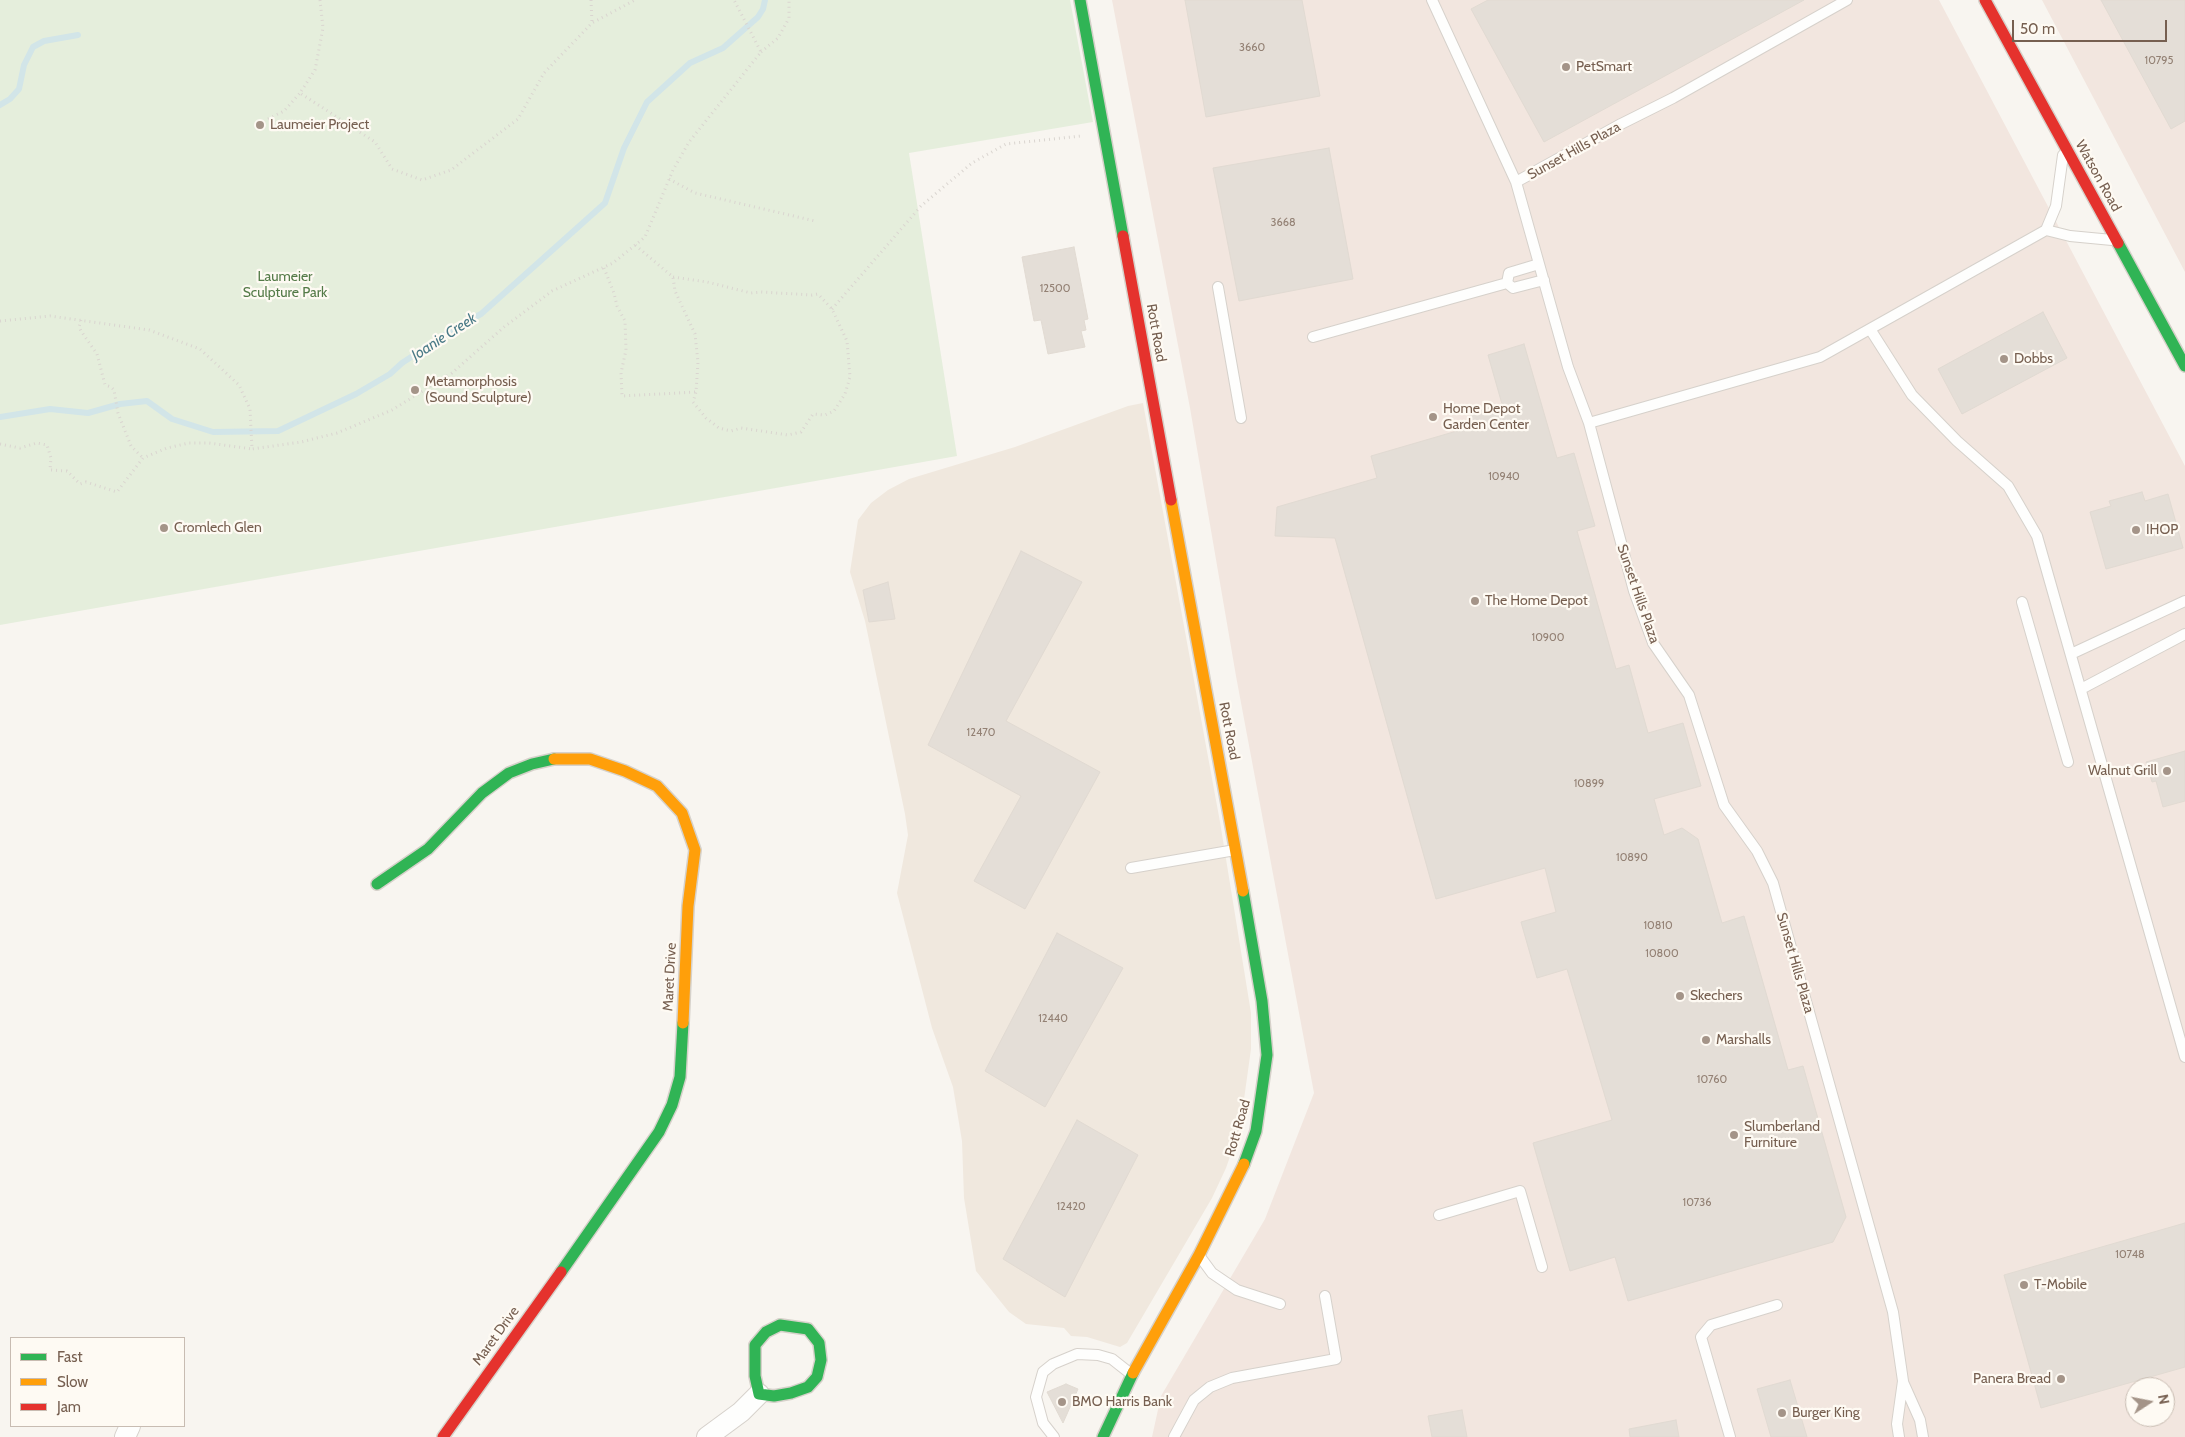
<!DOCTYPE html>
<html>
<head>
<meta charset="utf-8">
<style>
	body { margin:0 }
	#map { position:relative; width:2185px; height:1437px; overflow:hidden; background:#f8f5f0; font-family:Cabin,sans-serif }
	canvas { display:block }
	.legend { position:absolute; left:10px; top:1337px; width:175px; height:90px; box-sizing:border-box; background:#fefaf3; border:1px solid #c8bcb2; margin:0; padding:6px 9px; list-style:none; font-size:15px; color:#765f50 }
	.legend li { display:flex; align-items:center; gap:10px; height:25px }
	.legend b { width:25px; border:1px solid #c8bcb2 }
	.north { position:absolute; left:2125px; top:1377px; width:50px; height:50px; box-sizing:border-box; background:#fefaf3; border:1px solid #c8bcb2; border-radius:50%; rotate:79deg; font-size:14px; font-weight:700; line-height:20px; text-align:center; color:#765f50 }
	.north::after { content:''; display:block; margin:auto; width:18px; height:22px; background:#a49488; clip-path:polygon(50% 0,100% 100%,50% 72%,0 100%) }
	.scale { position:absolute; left:2012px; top:20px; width:155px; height:22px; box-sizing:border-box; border:2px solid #765f50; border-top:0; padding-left:6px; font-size:15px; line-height:18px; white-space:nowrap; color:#765f50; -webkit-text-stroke:4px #fefaf3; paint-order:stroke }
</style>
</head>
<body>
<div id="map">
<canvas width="2185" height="1437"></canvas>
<ul class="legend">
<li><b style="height:6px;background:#30b455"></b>Fast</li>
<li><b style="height:6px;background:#ff9f0a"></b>Slow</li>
<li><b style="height:6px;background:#e5322d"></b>Jam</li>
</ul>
<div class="north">N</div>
<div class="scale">50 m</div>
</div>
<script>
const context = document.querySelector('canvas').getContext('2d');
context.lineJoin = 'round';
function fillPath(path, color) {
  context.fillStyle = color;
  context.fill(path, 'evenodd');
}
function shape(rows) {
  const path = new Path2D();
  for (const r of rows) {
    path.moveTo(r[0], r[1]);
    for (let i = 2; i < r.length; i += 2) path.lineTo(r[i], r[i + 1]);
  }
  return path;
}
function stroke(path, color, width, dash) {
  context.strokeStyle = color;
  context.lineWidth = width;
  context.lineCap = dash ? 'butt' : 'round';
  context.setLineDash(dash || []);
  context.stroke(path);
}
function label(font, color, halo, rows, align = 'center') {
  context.font = font + ' Cabin,sans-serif';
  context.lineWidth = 4.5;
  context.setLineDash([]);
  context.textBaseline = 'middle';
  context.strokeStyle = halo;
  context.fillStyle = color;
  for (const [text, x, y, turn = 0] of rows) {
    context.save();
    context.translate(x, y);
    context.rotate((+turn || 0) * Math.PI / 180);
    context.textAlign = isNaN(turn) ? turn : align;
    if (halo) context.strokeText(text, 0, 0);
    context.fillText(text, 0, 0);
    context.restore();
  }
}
fillPath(shape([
	[1143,403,1220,822,1251,1013,1251,1049,1240,1128,1226,1168,1212,1198,1127,1343,1120,1347,1087,1337,1071,1336,1064,1328,1026,1324,1009,1312,976,1271,964,1198,962,1141,953,1087,932,1028,897,893,908,835,905,814,865,621,850,572,858,520,871,503,888,490,909,479,1015,447,1128,406]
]), '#f0e8de');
fillPath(shape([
	[1112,0,1939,0,2185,466,2185,1437,1152,1437,1161,1396,1265,1219,1314,1093,1236,676,1190,408],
	[2135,1387,2165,1387,2165,1417,2135,1417],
	[2042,0,2185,0,2185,272]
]), '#f2e6df');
fillPath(shape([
	[0,0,1070,0,1093,122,909,153,957,456,0,625]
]), '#e5eedc');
stroke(shape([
	[0,105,10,99,19,89,24,65,33,47,44,41,78,35],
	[0,417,50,409,88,413,120,404,147,401,172,419,213,432,278,431,356,394,390,374,402,363,460,325,481,314,605,203,624,148,647,102,690,63,723,48,758,17,763,9,765,0]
]), '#d2e5e8', 6);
const building = shape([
	[1185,0,1302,0,1320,96,1206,117,1185,0],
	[1488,0,1804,0,1544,142,1471,9,1488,0],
	[2101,0,2185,0,2185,121,2171,129,2101,0],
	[1329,148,1353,279,1239,301,1213,168,1329,148],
	[1074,247,1088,319,1084,320,1086,330,1081,331,1085,347,1048,354,1041,320,1034,321,1022,257,1074,247],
	[2043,312,2067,358,1962,414,1938,369,2043,312],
	[1524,344,1557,458,1574,453,1595,526,1577,531,1616,669,1629,665,1648,733,1683,723,1701,786,1654,799,1664,835,1682,828,1698,839,1722,923,1744,916,1788,1070,1803,1066,1846,1217,1833,1242,1628,1301,1615,1257,1570,1271,1533,1143,1612,1120,1567,969,1537,978,1521,922,1556,912,1545,868,1436,899,1335,538,1275,536,1277,507,1377,478,1371,456,1474,426,1470,413,1502,404,1488,355,1524,344],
	[2142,492,2145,501,2168,494,2183,548,2106,569,2090,512,2111,506,2109,501,2142,492],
	[1021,551,1082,582,1006,721,1100,772,1025,909,974,881,1021,796,928,745,1021,551],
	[888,582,895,619,869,622,863,590,888,582],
	[2185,751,2185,801,2163,807,2156,781,2152,782,2146,762,2185,751],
	[1057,933,1123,968,1045,1107,985,1071,1057,933],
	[1077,1120,1138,1155,1065,1297,1003,1259,1077,1120],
	[2185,1223,2185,1367,2041,1408,2004,1275,2185,1223],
	[1790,1380,1807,1437,1771,1437,1757,1389,1790,1380],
	[1066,1384,1078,1389,1063,1423,1047,1392,1066,1384],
	[1462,1410,1467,1437,1432,1437,1428,1416,1462,1410],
	[1676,1420,1679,1437,1630,1437,1629,1429,1676,1420]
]);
fillPath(building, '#e4ded7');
stroke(building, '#e1dad2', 1);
const lane = shape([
	[1432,0,1516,182],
	[1847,0,1673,98,1621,124,1516,182,1568,367,1589,423,1634,591,1653,643,1689,695,1724,805,1757,851,1773,883,1893,1312,1903,1381,1897,1424,1899,1437],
	[2046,230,2070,236,2112,240],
	[1539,264,1509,273,1507,283,1513,288,1544,280],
	[1218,287,1241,418],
	[1870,329,1912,395,1957,441,2008,486,2037,536,2185,1057],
	[1313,337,1507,283],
	[1589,423,1820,357,2046,230,2056,206,2063,155],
	[2022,602,2068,762],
	[2071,654,2185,601],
	[2081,689,2185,634],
	[1131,868,1235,850],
	[1439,1215,1520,1191,1542,1267],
	[1201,1258,1212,1273,1237,1290,1280,1304],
	[1903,1382,1920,1420,1923,1437],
	[1054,1437,1043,1423,1036,1397,1043,1372,1053,1364,1077,1354,1098,1355,1112,1359,1131,1374],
	[1174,1437,1194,1400,1210,1387,1232,1378,1336,1359,1325,1296],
	[1730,1437,1701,1337,1711,1325,1777,1305]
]);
const street = shape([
	[125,1437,130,1426],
	[707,1437,741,1412,759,1394]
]);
const fast = shape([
	[1080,0,1123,236],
	[2118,243,2185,366],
	[377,884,428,849,482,793,509,773,532,764,554,759],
	[1243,891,1262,1001,1267,1055,1256,1131,1244,1164],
	[561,1272,659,1132,672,1105,680,1077,683,1023],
	[780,1325,808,1329,819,1343,821,1360,817,1377,808,1387,791,1393,774,1396,759,1394,755,1376,755,1345,766,1332,780,1325],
	[1103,1437,1133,1373]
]);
const slow = shape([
	[1171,500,1243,891],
	[554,759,590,759,625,771,657,786,682,813,695,850,688,906,683,1023],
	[1133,1373,1199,1255,1244,1164]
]);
const jam = shape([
	[1985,0,2118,243],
	[1123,236,1171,500],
	[443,1437,561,1272]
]);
stroke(lane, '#d6d1cb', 12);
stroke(street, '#d6d1cb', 22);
stroke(fast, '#d6d1ca', 14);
stroke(slow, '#d6d1ca', 14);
stroke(jam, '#d6d1ca', 14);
stroke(shape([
	[320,0,323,28,315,70,300,93,375,142,392,169,422,180,451,170,518,119,544,73,592,23,635,0],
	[591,0,592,23],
	[761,52,778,38,789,18,789,0],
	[268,119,284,111,300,93],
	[669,179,695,193,815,221],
	[604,268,614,293,617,306,625,321,626,350,621,373,622,396,696,392,698,362,695,334,675,291,673,277,635,245],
	[673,277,707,282,751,293,761,292,812,295,818,294,832,309,847,341,850,377,845,394,834,411,825,415,813,414,801,432,788,435,741,428,731,431,719,428,706,418,693,402,696,392],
	[832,309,921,206,972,163,1006,144,1081,136],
	[81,320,79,327,81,331,97,354,105,385,111,387,114,390,118,413,131,446,143,458],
	[0,321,50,316,149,330,200,349,239,385,250,409,252,449,301,442,337,433,392,410,452,373,504,327,552,291,613,263,645,237,673,170,689,142,761,52,734,0],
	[0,444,20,448,37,443,47,445,51,458,50,470,67,471,80,484,86,482,117,492,143,458,167,448,189,443,209,443,252,449]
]), '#dad5d0', 3, [1, 4]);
stroke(lane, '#fefefd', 10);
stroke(street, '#fefefd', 20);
stroke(fast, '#30b455', 11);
stroke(slow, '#ff9f0a', 11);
stroke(jam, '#e5322d', 11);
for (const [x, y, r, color] of [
	[1566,67,5,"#a49488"],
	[260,125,5,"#a49488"],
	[2004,359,5,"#a49488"],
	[415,390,5,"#a49488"],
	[1433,417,5,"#a49488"],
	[164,528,5,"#a49488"],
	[2136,530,5,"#a49488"],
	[1475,601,5,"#a49488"],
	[2167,771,5,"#a49488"],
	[1680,996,5,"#a49488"],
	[1706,1040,5,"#a49488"],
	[1734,1135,5,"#a49488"],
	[2024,1285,5,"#a49488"],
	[2061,1379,5,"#a49488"],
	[1062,1402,5,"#a49488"],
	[1782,1413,5,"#a49488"]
]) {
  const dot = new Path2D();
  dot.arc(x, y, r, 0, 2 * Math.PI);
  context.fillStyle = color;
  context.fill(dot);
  stroke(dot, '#fefaf3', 2);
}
label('11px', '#938174', null, [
	["3660",1252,48],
	["10795",2159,61],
	["3668",1283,223],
	["12500",1055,289],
	["10940",1504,477],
	["10900",1548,638],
	["12470",981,733],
	["10899",1589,784],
	["10890",1632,858],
	["10810",1658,926],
	["10800",1662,954],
	["12440",1053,1019],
	["10760",1712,1080],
	["10736",1697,1203],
	["12420",1071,1207],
	["10748",2130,1255]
]);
label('14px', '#765f50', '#fefaf3', [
	["PetSmart",1576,67],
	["Laumeier Project",270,125],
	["Dobbs",2014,359],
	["Metamorphosis",425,382],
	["(Sound Sculpture)",425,398],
	["Home Depot",1443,409],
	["Garden Center",1443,425],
	["Cromlech Glen",174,528],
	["IHOP",2146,530],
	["The Home Depot",1485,601],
	["Walnut Grill",2157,771,"right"],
	["Skechers",1690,996],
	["Marshalls",1716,1040],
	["Slumberland",1744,1127],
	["Furniture",1744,1143],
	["T-Mobile",2034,1285],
	["Panera Bread",2051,1379,"right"],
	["BMO Harris Bank",1072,1402],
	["Burger King",1792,1413]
], 'left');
label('14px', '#765f50', '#fefaf3', [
	["Sunset Hills Plaza",1574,151,-29],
	["Watson Road",2098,176,61],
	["Rott Road",1156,333,80],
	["Sunset Hills Plaza",1638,594,71],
	["Rott Road",1229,731,79],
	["Sunset Hills Plaza",1795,963,74],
	["Maret Drive",670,977,-87],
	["Rott Road",1238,1128,-74],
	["Maret Drive",496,1336,-54]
]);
label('14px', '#547b48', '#fefaf3', [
	["Laumeier",285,277],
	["Sculpture Park",285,293]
]);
label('italic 15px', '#4a7a87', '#fefaf3', [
	["Joanie Creek",444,337,-33]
]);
</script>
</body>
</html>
